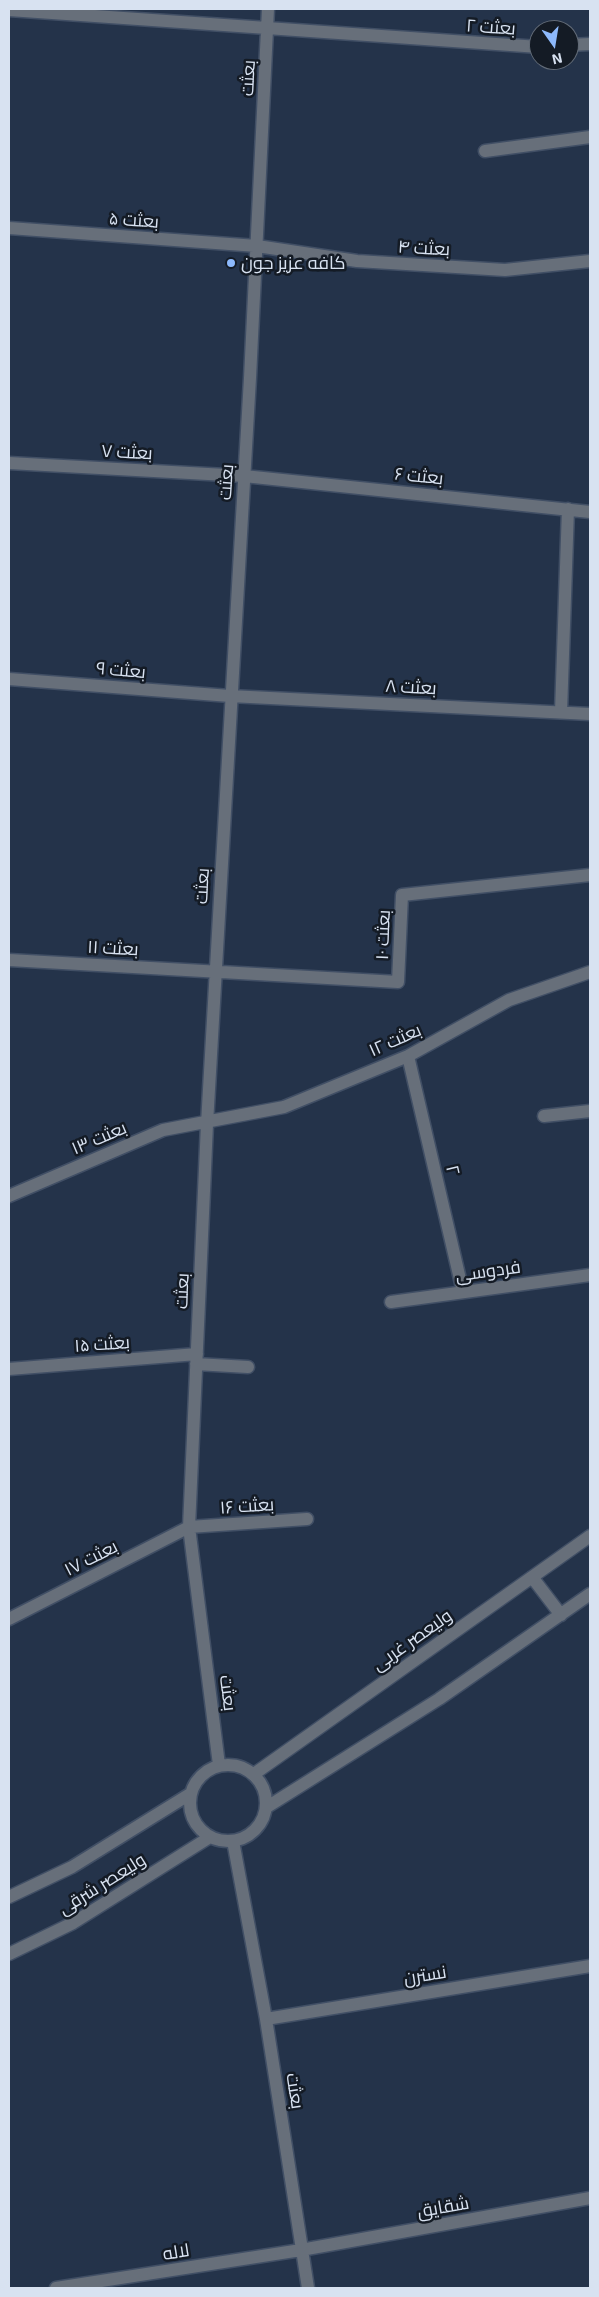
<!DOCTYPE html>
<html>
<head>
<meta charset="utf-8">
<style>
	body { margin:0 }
	#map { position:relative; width:599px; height:2297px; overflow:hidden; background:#24334a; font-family:"Exo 2",sans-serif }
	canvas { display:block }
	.frame { position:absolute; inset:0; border:10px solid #d8e2f1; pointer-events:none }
	.north { position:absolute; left:529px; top:20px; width:50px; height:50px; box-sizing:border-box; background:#141b25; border:1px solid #626b77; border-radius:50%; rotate:167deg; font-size:14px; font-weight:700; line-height:20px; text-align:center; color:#d8e2f1 }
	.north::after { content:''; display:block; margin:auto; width:18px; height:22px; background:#8db9fc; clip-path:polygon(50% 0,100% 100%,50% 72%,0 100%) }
</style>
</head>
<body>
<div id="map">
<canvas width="599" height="2297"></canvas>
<div class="frame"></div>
<div class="north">N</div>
</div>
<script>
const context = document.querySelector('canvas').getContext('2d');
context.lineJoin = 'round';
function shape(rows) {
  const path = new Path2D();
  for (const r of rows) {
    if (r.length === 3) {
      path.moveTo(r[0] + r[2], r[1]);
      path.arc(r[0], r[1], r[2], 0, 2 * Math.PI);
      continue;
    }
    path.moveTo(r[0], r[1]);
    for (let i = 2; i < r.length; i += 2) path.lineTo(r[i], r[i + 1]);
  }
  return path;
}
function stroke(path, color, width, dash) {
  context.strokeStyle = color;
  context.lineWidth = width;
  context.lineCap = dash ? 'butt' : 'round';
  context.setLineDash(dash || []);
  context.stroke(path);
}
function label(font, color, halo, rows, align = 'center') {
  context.font = font + ' "Exo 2",Cairo,sans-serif';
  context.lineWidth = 5;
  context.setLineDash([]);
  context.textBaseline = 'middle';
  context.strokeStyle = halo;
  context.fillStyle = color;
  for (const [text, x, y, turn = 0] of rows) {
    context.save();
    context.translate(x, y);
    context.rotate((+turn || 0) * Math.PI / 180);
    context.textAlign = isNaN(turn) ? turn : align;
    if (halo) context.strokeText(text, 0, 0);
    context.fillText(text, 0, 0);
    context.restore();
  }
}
const minor = shape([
	[9,10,539,47],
	[569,45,590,44],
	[485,151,590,137],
	[9,228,257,246,357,261,505,270,590,261],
	[9,463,244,476,590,512],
	[9,679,230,696,590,714],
	[561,712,568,509],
	[9,960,398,982,402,895,590,875],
	[408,1056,463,1292],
	[544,1116,590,1111],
	[9,1196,163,1130,284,1107,408,1056,509,1000,590,972],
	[391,1302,590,1275],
	[196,1364,248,1367],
	[9,1369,197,1354],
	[532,1577,561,1615],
	[9,1619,189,1527,307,1519],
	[228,1803,38],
	[219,1765,189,1527,207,1124,250,378,268,9],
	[254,1774,590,1536],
	[267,1807,439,1699,590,1594],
	[233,1841,266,2019,308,2288],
	[9,1897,72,1867,190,1794],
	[9,1954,73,1923,210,1837],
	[266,2019,590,1966],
	[56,2288,301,2250,590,2198]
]);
stroke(minor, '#414f65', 15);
stroke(minor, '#676f7a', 12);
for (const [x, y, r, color] of [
	[231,263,5,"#8db9fc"]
]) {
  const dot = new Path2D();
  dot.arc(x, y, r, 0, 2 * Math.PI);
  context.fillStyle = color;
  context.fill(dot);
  stroke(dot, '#141b25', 2);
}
label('18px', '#d8e2f1', '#141b25', [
	["بعثت ۲",491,27,4],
	["بعثت",248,78,-87],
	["بعثت ۵",134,220,4],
	["بعثت ۴",424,248,3],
	["بعثت ۷",127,452,3],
	["بعثت ۶",419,476,6],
	["بعثت",226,482,-86],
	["بعثت ۹",121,670,5],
	["بعثت ۸",411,687,3],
	["بعثت",202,886,-87],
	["بعثت ۱۰",383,935,-88],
	["بعثت ۱۱",113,948,3],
	["بعثت ۱۲",395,1040,-24],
	["بعثت ۱۳",99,1138,-23],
	["۲",453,1170,77],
	["فردوسی",488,1271,-8],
	["بعثت",182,1291,-88],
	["بعثت ۱۵",102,1344,-4],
	["بعثت ۱۶",247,1506,-4],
	["بعثت ۱۷",91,1558,-27],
	["ولیعصر غربی",412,1640,-35],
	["بعثت",228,1693,83],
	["ولیعصر شرقی",102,1884,-32],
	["نسترن",425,1975,-9],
	["بعثت",295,2091,81],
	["شقایق",443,2207,-10],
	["لاله",176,2252,-9]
]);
label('18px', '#d8e2f1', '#141b25', [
	["کافه عزیز جون",241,263]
], 'left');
</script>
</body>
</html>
